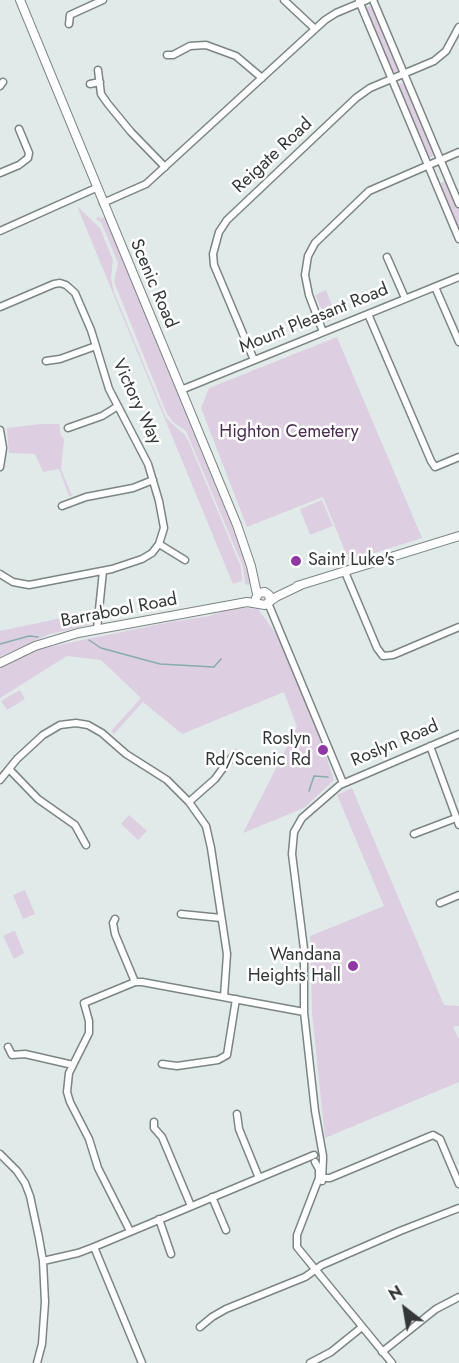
<!DOCTYPE html>
<html>
<head>
<meta charset="utf-8">
<style>
	body { margin:0 }
	#map { position:relative; width:459px; height:1363px; overflow:hidden; background:#e0ebe9; font-family:Jost,sans-serif }
	canvas { display:block }
	.north { position:absolute; left:375px; top:1279px; width:60px; height:60px; -webkit-text-stroke:4px #fff; paint-order:stroke; rotate:329deg; font-size:16px; font-weight:700; line-height:24px; text-align:center; color:#333737 }
	.north::after { content:''; display:block; margin:auto; width:21px; height:27px; background:#333737; clip-path:polygon(50% 0,100% 100%,50% 72%,0 100%) }
</style>
</head>
<body>
<div id="map">
<canvas width="459" height="1363"></canvas>
<div class="north">N</div>
</div>
<script>
const context = document.querySelector('canvas').getContext('2d');
context.lineJoin = 'round';
function fillPath(path, color) {
  context.fillStyle = color;
  context.fill(path, 'evenodd');
}
function shape(rows) {
  const path = new Path2D();
  for (const r of rows) {
    path.moveTo(r[0], r[1]);
    for (let i = 2; i < r.length; i += 2) path.lineTo(r[i], r[i + 1]);
  }
  return path;
}
function stroke(path, color, width, dash) {
  context.strokeStyle = color;
  context.lineWidth = width;
  context.lineCap = dash ? 'butt' : 'round';
  context.setLineDash(dash || []);
  context.stroke(path);
}
function label(font, color, halo, rows, align = 'center') {
  context.font = font + ' Jost,sans-serif';
  context.lineWidth = 5;
  context.setLineDash([]);
  context.textBaseline = 'middle';
  context.strokeStyle = halo;
  context.fillStyle = color;
  for (const [text, x, y, turn = 0] of rows) {
    context.save();
    context.translate(x, y);
    context.rotate((+turn || 0) * Math.PI / 180);
    context.textAlign = isNaN(turn) ? turn : align;
    if (halo) context.strokeText(text, 0, 0);
    context.fillText(text, 0, 0);
    context.restore();
  }
}
fillPath(shape([
	[368,6,374,8,398,65,399,69,396,72,391,71,366,10],
	[401,83,406,85,435,154,432,157,427,157,398,86],
	[447,180,459,209,459,232,438,184],
	[77,206,100,228,113,260,111,278,114,292,166,418,185,435,189,442,241,567,242,581,233,584],
	[99,216,100,219,105,217,247,563,252,583,248,585,245,584,243,567,186,431,173,422,167,414,117,289,114,282,118,263,101,222,96,219],
	[326,290,337,318,327,322,315,295],
	[337,337,422,538,349,561,323,497,247,527,201,408,209,388],
	[41,424,59,424,61,436,64,439,61,469,72,496,69,496,59,469,43,472,35,454,9,453,7,428],
	[322,500,333,526,310,535,300,509],
	[237,607,258,609,280,639,315,723,334,780,304,808,243,833,297,727,284,692,182,734,143,702,114,734,111,731,141,698,101,660,67,656,0,698,0,669,21,657,39,649,165,623,209,616],
	[90,612,94,612,93,617,88,625,47,635,0,657,0,631],
	[20,690,25,699,7,710,1,701],
	[352,788,444,1005,459,1006,459,1026,453,1027,459,1039,459,1082,325,1138,312,1013,310,936,384,906,337,795],
	[129,815,147,831,138,840,121,824],
	[25,890,35,914,23,919,13,895],
	[13,931,15,931,24,953,14,959,3,936]
]), '#decee2');
stroke(shape([
	[89,640,101,648,160,664,214,667,221,659],
	[0,644,29,636,38,637],
	[309,791,314,776,328,777]
]), '#86ada7', 1.5);
const minor = shape([
	[284,0,315,29],
	[373,0,459,204],
	[359,1,459,239],
	[70,15,103,0],
	[69,24,70,15],
	[167,55,173,55,190,46,206,45,236,56,262,78],
	[98,70,101,94,108,104,131,132,165,167],
	[90,84,100,82],
	[0,86,3,82],
	[0,173,19,165,28,158,29,153,19,129],
	[103,203,146,184,325,20,336,13,367,0],
	[0,231,96,188],
	[387,257,405,298],
	[435,287,459,342],
	[0,307,54,284,60,283,66,285,75,293,91,330,109,389,148,464,159,501,164,528,159,544,152,553,142,559,112,569,29,585,13,582,0,574],
	[368,314,431,461,435,467,459,457],
	[323,332,309,295,305,275,308,256,315,243,369,191,459,152],
	[254,360,214,265,213,254,219,232,227,220,356,98,370,88,434,61,446,51,459,27],
	[46,361,60,359,96,346],
	[181,390,459,277],
	[68,428,102,416,118,406],
	[0,430,3,448,0,467],
	[62,506,86,497,133,488,153,480],
	[159,544,185,560],
	[345,572,377,648,383,656,393,655,459,627],
	[268,603,343,783],
	[97,629,103,571],
	[430,746,459,825],
	[9,769,38,799,75,825,86,845],
	[0,780,17,759,43,735,60,725,76,723,88,725,102,733,126,754,167,780,189,802,206,826,211,848,227,954,224,997],
	[189,802,215,779,226,764,235,754],
	[414,834,456,818],
	[440,903,459,895],
	[181,914,221,918],
	[115,919,113,923,115,934,135,982],
	[8,1047,12,1055,25,1054,73,1065],
	[162,1064,177,1066,218,1060,227,1055,236,999],
	[237,1114,239,1129,259,1178],
	[154,1122,154,1128,162,1137,191,1206],
	[0,1154,17,1171,25,1183,30,1196,39,1238,43,1261,45,1302,42,1344,37,1363],
	[323,1156,315,1111,304,1012,304,949,292,854,294,832,302,818,340,785,459,734],
	[315,1162,319,1169,319,1178,297,1235,297,1247,392,1363],
	[319,1176,323,1178,330,1178,433,1135,440,1139,459,1184],
	[322,1181,323,1158],
	[212,1197,226,1230],
	[159,1219,171,1254],
	[130,1231,98,1168,89,1139,70,1102,67,1092,69,1073,89,1033,89,1021,84,1003,135,982,142,982,304,1012],
	[43,1261,78,1253,94,1247],
	[200,1327,212,1317,226,1309,305,1277,322,1265,400,1231,459,1208],
	[382,1352,436,1309,459,1297],
	[142,1363,94,1247,314,1155],
	[310,1363,331,1352,362,1327]
]);
const major = shape([
	[20,0,237,525,251,566,257,594],
	[297,586,459,536],
	[256,598,259,593,265,592,269,595,270,601],
	[0,663,35,646,78,633,247,602,265,605,276,597,301,585]
]);
stroke(minor, '#7c8583', 9);
stroke(major, '#7c8583', 10);
stroke(minor, '#fff', 6);
stroke(major, '#fff', 8);
for (const [x, y, r, color] of [
	[296,561,6,"#8f37a3"],
	[323,750,6,"#8f37a3"],
	[353,966,6,"#8f37a3"]
]) {
  const dot = new Path2D();
  dot.arc(x, y, r, 0, 2 * Math.PI);
  context.fillStyle = color;
  context.fill(dot);
  stroke(dot, '#fff', 2);
}
label('18px', '#333737', '#fff', [
	["Reigate Road",273,156,-43],
	["Scenic Road",153,284,67],
	["Mount Pleasant Road",314,319,-22],
	["Victory Way",136,402,65],
	["Barrabool Road",119,611,-11],
	["Roslyn Road",395,744,-23]
]);
label('18px', '#4c2e53', '#fff', [
	["Highton Cemetery",289,433]
]);
label('18px', '#333737', '#fff', [
	["Saint Luke's",308,561,"left"],
	["Roslyn",311,740],
	["Rd/Scenic Rd",311,761],
	["Wandana",341,956],
	["Heights Hall",341,977]
], 'right');
</script>
</body>
</html>
